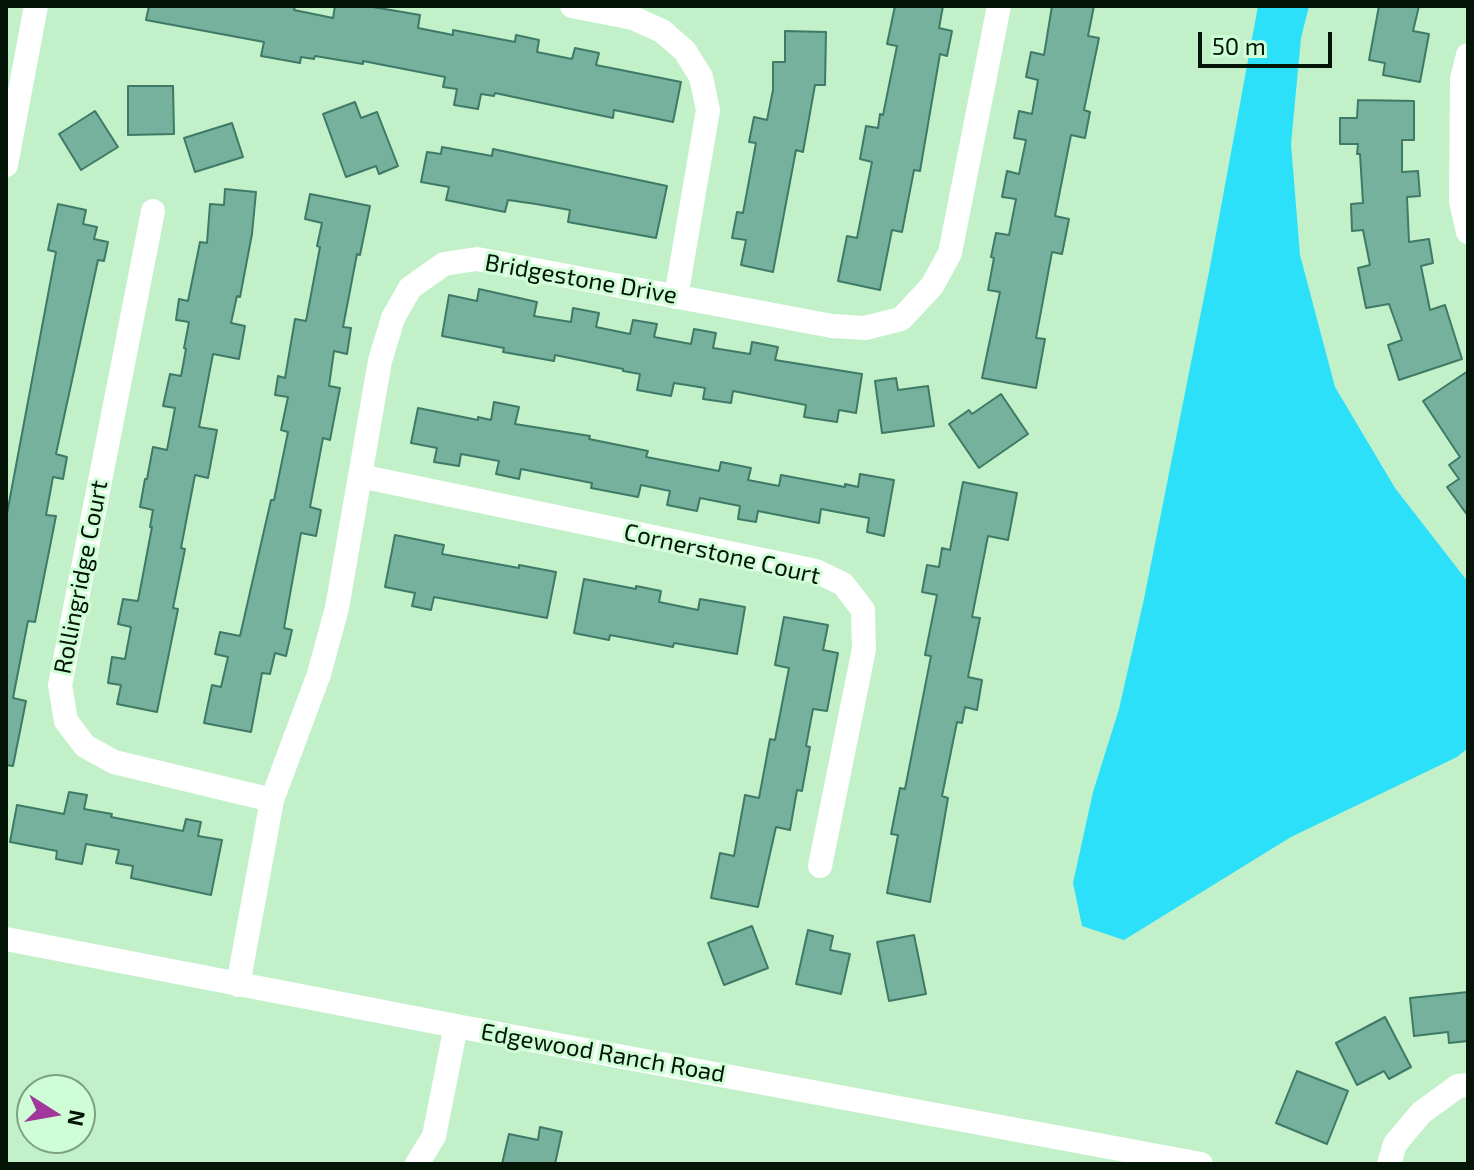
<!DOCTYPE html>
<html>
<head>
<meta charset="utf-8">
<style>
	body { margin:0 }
	#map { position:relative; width:1474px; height:1170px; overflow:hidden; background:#c1f0c9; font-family:"Exo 2",sans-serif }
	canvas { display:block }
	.frame { position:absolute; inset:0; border:8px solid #041407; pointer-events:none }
	.north { position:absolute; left:16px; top:1074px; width:80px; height:80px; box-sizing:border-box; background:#cefdd6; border:2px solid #7da083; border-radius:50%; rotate:101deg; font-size:22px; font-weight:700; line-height:32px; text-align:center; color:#041407 }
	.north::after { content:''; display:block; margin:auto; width:28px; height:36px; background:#a0379a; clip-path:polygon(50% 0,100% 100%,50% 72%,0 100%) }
	.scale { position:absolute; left:1198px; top:32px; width:134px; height:36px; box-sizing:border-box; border:4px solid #041407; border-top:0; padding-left:10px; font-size:24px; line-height:28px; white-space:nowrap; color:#041407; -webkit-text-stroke:6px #cefdd6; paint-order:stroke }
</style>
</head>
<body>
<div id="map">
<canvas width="1474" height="1170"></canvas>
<div class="frame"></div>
<div class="north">N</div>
<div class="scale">50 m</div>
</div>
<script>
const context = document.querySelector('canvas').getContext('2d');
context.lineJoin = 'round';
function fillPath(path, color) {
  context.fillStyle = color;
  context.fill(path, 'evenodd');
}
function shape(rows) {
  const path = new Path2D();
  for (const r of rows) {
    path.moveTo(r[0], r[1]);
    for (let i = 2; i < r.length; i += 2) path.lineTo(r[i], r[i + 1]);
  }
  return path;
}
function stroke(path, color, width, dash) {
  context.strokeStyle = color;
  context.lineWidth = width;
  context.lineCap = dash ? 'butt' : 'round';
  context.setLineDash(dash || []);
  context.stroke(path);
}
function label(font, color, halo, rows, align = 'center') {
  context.font = font + ' "Exo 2",sans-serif';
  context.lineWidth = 6;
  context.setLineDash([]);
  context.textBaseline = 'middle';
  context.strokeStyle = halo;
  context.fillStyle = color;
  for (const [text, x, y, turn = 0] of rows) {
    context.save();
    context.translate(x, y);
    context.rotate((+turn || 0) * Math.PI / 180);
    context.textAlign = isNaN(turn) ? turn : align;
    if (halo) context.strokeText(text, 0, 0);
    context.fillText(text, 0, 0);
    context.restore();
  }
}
fillPath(shape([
	[1258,6,1309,6,1301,38,1291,144,1300,255,1335,387,1395,488,1468,582,1468,748,1457,757,1291,837,1124,940,1082,926,1073,883,1093,792,1119,709,1144,599,1209,272]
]), '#2de0fa');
const building = shape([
	[149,6,295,6,294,10,333,18,335,6,367,6,420,15,418,28,453,35,453,30,515,42,516,35,539,40,537,52,572,59,575,48,599,53,596,65,681,82,673,122,614,110,613,118,495,93,494,96,481,94,478,109,454,105,457,89,443,87,445,77,363,61,363,64,315,56,314,59,301,57,300,63,261,56,264,42,146,20,149,6],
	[895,6,943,6,939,28,952,31,947,56,940,54,920,171,914,170,902,232,892,230,880,290,838,281,847,236,857,238,872,162,860,159,866,126,878,128,880,114,883,115,897,46,887,44,895,6],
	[1052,6,1094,6,1088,36,1099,38,1084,110,1090,112,1085,138,1071,135,1055,216,1069,219,1062,254,1052,252,1036,338,1045,339,1036,388,982,378,1000,292,988,290,994,258,991,257,996,233,1009,235,1016,199,1002,197,1007,171,1019,174,1026,140,1014,138,1019,111,1032,114,1038,80,1026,77,1031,52,1044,55,1052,6],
	[1379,6,1419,6,1413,31,1429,34,1420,82,1383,75,1385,63,1369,60,1379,6],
	[785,31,826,32,825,85,815,85,803,152,796,150,773,272,741,265,746,240,732,238,737,212,743,213,756,143,749,142,754,117,767,120,773,90,773,62,785,62,785,31],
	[128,86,173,86,174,134,128,135,128,86],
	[1358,100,1414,101,1414,140,1402,140,1402,172,1418,171,1420,196,1407,197,1409,242,1429,239,1433,263,1421,266,1430,310,1445,305,1462,359,1399,380,1388,345,1402,340,1389,304,1366,308,1358,268,1370,265,1363,230,1352,231,1351,204,1363,203,1360,154,1357,154,1358,144,1340,144,1340,118,1357,118,1358,100],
	[355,102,361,118,377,112,398,166,379,174,376,166,346,177,323,114,355,102],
	[95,111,118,147,81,170,59,134,95,111],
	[232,123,243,157,195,172,184,138,232,123],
	[442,147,492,156,493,149,667,186,656,238,568,222,570,210,536,204,508,200,505,212,446,200,449,187,421,182,427,152,441,154,442,147],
	[225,189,256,192,252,234,240,297,237,296,231,323,245,326,239,359,213,354,199,427,217,430,208,478,195,475,181,548,185,549,173,608,178,609,157,712,117,704,121,685,108,683,112,657,125,659,131,627,118,624,123,599,138,601,152,527,150,527,153,510,140,507,145,479,147,479,153,447,167,450,175,408,163,406,170,374,181,376,186,349,184,348,189,322,176,320,179,299,188,301,200,242,207,243,210,204,224,205,225,189],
	[310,194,370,206,360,255,357,254,343,327,351,328,347,354,334,351,329,386,340,388,330,440,323,438,310,507,321,510,316,536,301,533,284,628,292,630,286,656,275,653,270,674,262,673,251,732,204,723,212,685,221,687,228,657,215,654,220,632,240,636,271,500,274,500,288,432,281,430,288,397,275,395,278,376,285,378,295,319,306,321,320,247,317,246,322,223,305,219,310,194],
	[58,204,86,210,83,224,97,227,94,239,108,242,104,261,98,260,56,454,67,457,63,479,53,477,46,515,56,516,35,622,28,621,13,698,26,701,13,766,6,765,6,519,56,252,48,250,58,204],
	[479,289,537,302,534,316,571,322,573,308,599,313,596,327,630,334,633,320,657,324,654,337,691,344,694,329,716,333,713,348,750,354,752,342,778,347,775,360,862,374,856,413,839,410,837,422,804,417,806,405,733,391,731,403,703,399,705,388,674,383,671,396,637,390,640,374,623,371,623,369,555,355,554,361,503,352,504,348,442,336,449,295,477,301,479,289],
	[1468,371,1468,516,1447,487,1459,479,1449,465,1460,457,1423,401,1468,371],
	[896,378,898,390,928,386,934,426,882,433,875,381,896,378],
	[1001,394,1028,434,979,468,949,424,969,410,972,414,1001,394],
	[494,402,519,407,515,424,590,436,589,439,648,451,646,457,719,471,721,462,751,468,748,480,779,486,781,475,845,487,845,484,858,487,860,474,894,480,884,536,867,532,869,518,821,509,819,523,758,511,756,522,738,519,740,506,700,498,697,511,667,505,670,491,641,485,638,497,591,488,592,483,521,469,519,479,496,474,499,461,461,454,459,466,434,462,437,448,411,443,418,408,478,420,478,417,491,420,494,402],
	[963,482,1017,493,1008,540,988,536,972,617,980,618,968,677,982,680,977,710,965,707,962,723,957,722,942,796,948,798,930,902,887,893,898,835,891,834,900,788,905,789,931,656,925,655,937,595,922,592,927,565,939,567,942,548,950,550,963,482],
	[395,535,444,545,442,554,519,568,519,565,556,572,547,618,434,597,431,610,412,606,415,593,385,587,395,535],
	[584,579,636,589,636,586,661,591,659,602,698,610,700,599,745,607,737,654,674,643,673,647,610,635,609,640,574,633,584,579],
	[784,617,828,625,823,650,838,653,827,711,813,709,806,746,810,747,802,791,797,790,790,830,776,827,758,907,711,898,720,853,734,856,745,795,759,798,770,739,775,740,789,668,775,665,784,617],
	[69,792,87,795,84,809,112,814,111,817,183,831,186,819,201,822,198,836,222,840,211,895,131,878,133,866,116,863,119,850,86,844,82,864,56,859,57,851,10,842,17,805,64,814,69,792],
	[752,926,768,968,724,985,708,943,752,926],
	[808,930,833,936,830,950,850,954,841,994,796,984,808,930],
	[914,935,926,994,889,1001,877,942,914,935],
	[1468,992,1468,1041,1449,1043,1448,1032,1414,1036,1410,998,1468,992],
	[1385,1017,1411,1067,1389,1079,1384,1071,1357,1085,1336,1043,1385,1017],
	[1297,1071,1348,1091,1327,1144,1276,1123,1297,1071],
	[540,1127,562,1132,555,1164,502,1164,509,1134,538,1140,540,1127]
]);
fillPath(building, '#75b19c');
stroke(building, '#3e7a66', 2);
stroke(shape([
	[572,6,633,18,662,31,685,51,701,77,708,110,676,297],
	[1468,55,1462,79,1461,201,1468,232],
	[6,165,36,6],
	[153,211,60,685,66,721,85,746,114,762,272,800],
	[360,476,816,571,843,584,863,610,864,649,820,866],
	[6,939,456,1026,1201,1164],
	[238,985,272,800,319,674,337,608,380,361,393,318,410,288,444,264,477,259,832,326,865,328,901,319,932,286,950,253,999,6],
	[417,1164,434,1136,456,1026],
	[1389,1164,1395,1144,1421,1113,1458,1086,1468,1085]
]), '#fff', 24);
label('24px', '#041407', '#cefdd6', [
	["Bridgestone Drive",581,279,10],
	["Cornerstone Court",722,554,13],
	["Rollingridge Court",81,577,-79],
	["Edgewood Ranch Road",603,1053,10]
]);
</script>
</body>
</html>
